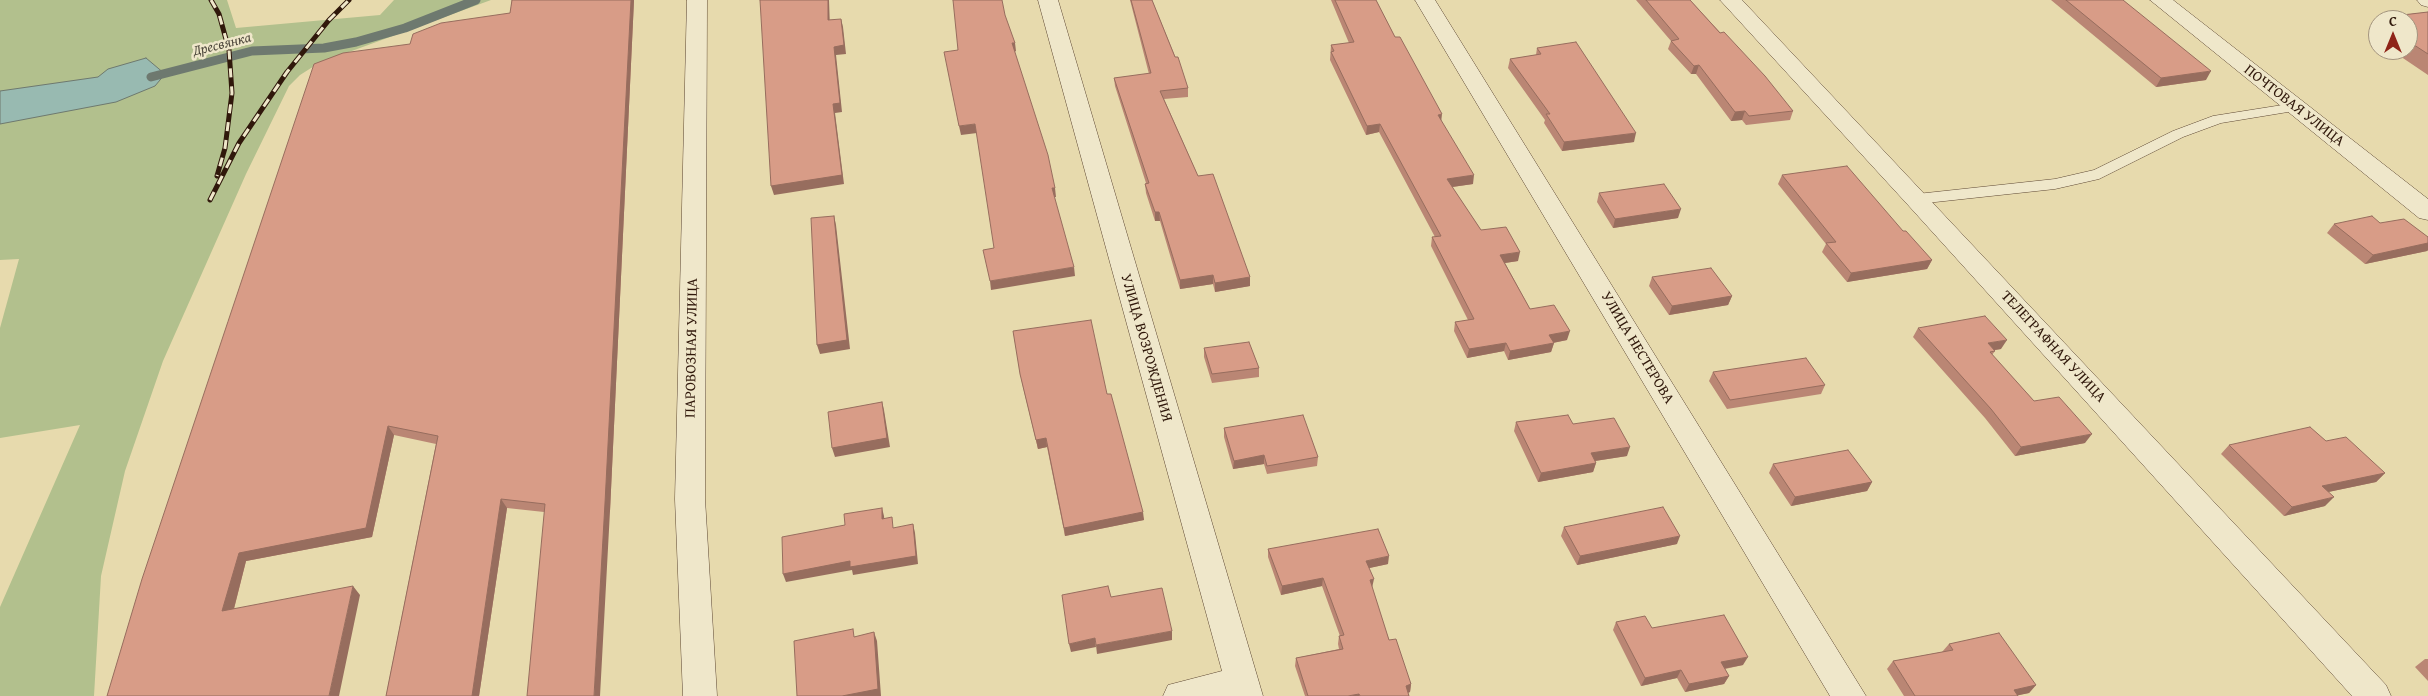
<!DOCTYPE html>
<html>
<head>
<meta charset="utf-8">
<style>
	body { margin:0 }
	#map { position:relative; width:2428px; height:696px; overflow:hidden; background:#e7daad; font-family:"Gentium Book Plus",serif }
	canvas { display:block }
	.north { position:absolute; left:2368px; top:10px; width:50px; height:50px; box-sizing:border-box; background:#efe7ca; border:1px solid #a3947e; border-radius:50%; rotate:0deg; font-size:14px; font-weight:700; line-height:20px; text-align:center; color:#30180b }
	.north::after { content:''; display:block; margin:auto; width:18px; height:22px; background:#8f2418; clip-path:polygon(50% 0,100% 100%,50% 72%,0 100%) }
</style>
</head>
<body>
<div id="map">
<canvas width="2428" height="696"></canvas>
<div class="north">С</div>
</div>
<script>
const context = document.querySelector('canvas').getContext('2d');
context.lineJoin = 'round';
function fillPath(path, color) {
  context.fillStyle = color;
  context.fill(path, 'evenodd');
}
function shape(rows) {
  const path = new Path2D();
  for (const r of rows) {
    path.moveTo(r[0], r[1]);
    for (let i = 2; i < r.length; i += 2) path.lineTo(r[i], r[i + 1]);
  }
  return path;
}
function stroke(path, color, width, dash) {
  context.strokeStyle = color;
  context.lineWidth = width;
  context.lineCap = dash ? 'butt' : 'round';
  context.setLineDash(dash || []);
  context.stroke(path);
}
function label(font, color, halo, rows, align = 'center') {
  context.font = font + ' "Gentium Book Plus",serif';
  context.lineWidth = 5;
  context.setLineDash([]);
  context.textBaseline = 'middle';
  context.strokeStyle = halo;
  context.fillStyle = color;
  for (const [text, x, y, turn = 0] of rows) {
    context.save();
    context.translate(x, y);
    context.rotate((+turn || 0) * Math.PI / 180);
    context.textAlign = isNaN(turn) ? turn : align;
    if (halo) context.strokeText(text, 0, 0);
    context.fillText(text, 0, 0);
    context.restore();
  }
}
fillPath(shape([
	[0,0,227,0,236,28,380,15,394,0,491,0,319,63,300,75,289,86,246,174,163,361,125,471,101,576,94,696,0,696,0,607,80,425,0,438,0,328,19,259,0,260]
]), '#b2c08d');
const water = shape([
	[146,58,165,74,155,86,116,102,0,124,0,91,98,77,108,69,146,58]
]);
fillPath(water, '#98bab1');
stroke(water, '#6e796f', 1);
stroke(shape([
	[151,77,252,51,324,48,356,42,405,28,476,0]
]), '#6e796f', 9);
const lane = shape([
	[2295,103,2300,104,2302,107,2300,110,2221,123,2183,137,2099,179,2055,189,1917,204,1911,203,1909,199,1911,195,1917,194,2055,179,2094,170,2173,131,2213,116,2295,103]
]);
const street = shape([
	[687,0,707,0,705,499,717,696,683,696,675,499,687,0],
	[1038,0,1058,0,1263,696,1163,696,1168,685,1222,671,1038,0],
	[1415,0,1435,0,1866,696,1830,696,1415,0],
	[1720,0,1742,0,2386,685,2391,696,2352,696,1908,205,1720,0],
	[2150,0,2173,0,2428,199,2428,220,2419,218,2150,0],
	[2417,0,2428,0,2428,7,2421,5,2417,0]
]);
stroke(lane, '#5e4834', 1);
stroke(street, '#5e4834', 1);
fillPath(lane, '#efe7ca');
fillPath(street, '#efe7ca');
const rail = shape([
	[211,0,219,14,229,50,232,93,225,148,217,176],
	[210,200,239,143,287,72,329,20,349,0]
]);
stroke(rail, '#30180b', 5);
stroke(rail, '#efe7ca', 3, [9]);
fillPath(shape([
	[512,0,634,0,610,511,544,512,507,508,479,696,386,696,436,444,394,435,372,537,246,561,234,609,360,595,107,696,410,44,510,13],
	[1130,0,1152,0,1188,88,1188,97,1164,99,1198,176,1250,286,1215,292,1213,284,1180,289,1160,221,1155,221,1146,193,1145,184,1146,183,1115,86,1114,78,1149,74],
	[1331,0,1376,0,1395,37,1441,121,1473,184,1452,187,1481,230,1518,261,1505,263,1530,309,1567,340,1553,343,1554,343,1551,352,1508,360,1504,351,1467,358,1454,331,1455,322,1468,320,1431,246,1432,237,1435,237,1379,132,1366,135,1330,60,1331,45,1349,43],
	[1636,0,1690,0,1793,111,1790,120,1746,125,1742,120,1731,121,1696,74,1691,74,1668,49,1671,41],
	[2051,0,2123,0,2206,80,2156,87],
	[2428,12,2428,75,2391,50,2408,50,2408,20,2383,20,2385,17],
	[1537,48,1634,142,1562,151,1544,123,1545,120,1508,68,1510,59,1536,55],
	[1782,175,1903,231,1932,260,1927,269,1847,282,1822,252,1826,244,1778,184],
	[1599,193,1678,218,1613,228,1597,202],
	[2380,223,2428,237,2428,250,2427,251,2365,264,2327,233,2334,224],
	[1652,277,1732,296,1728,305,1669,315,1649,286],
	[1918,328,2001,349,1994,350,1995,351,1992,355,2034,401,2085,443,2015,456,1985,418,1913,337],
	[1013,331,1107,394,1144,520,1065,536,1047,447,1038,449,1022,383],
	[1204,348,1259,368,1259,377,1212,383,1204,357],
	[1713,372,1825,385,1821,394,1727,409,1709,381],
	[1516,422,1573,424,1627,456,1595,461,1596,463,1593,472,1538,482,1514,431],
	[1224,428,1318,457,1317,466,1267,474,1264,464,1233,469,1224,437],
	[2326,441,2385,473,2376,482,2328,492,2325,506,2284,516,2221,454,2229,445],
	[1773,464,1872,482,1867,491,1791,506,1769,473],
	[1564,527,1677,544,1577,565,1561,536],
	[1268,549,1388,564,1369,568,1372,588,1389,640,1411,684,1410,692,1408,693,1409,696,1305,696,1295,666,1296,658,1339,649,1338,644,1339,636,1340,636,1322,586,1281,595,1268,557],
	[1616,622,1652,628,1743,665,1725,669,1729,676,1724,684,1685,692,1677,678,1641,686,1613,630],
	[1949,644,2036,685,2029,693,2018,695,2018,696,1904,696,1887,669,1893,661,1942,652],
	[2425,659,2428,659,2428,681,2415,667]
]), '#ba8674');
fillPath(shape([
	[631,0,634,0,610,511,600,696,594,696],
	[828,0,829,0,830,29,828,20],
	[841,19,843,27,846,54,836,55,842,112,835,113,844,184,774,195,771,186,833,104,834,47],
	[1012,43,1015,43,1016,51,1014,52],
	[1699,65,1696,74,1691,74,1694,66],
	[2211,71,2206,80,2156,87,2161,78],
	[1745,111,1742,120,1731,121,1735,112],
	[1442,114,1441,123,1438,115],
	[975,124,977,133,961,135,959,126],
	[1380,124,1379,132,1366,135,1367,126],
	[1636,133,1634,142,1562,151,1564,142],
	[1474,175,1473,184,1445,188,1447,179],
	[1052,188,1055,188,1056,197,1053,197],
	[1681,209,1678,218,1613,228,1615,219],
	[1155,212,1159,212,1160,221,1155,221],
	[834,216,836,225,850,349,820,354,817,345],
	[2428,243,2428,250,2427,251,2365,264,2373,255],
	[1520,252,1518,261,1498,264,1500,255],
	[1932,260,1927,269,1847,282,1851,273],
	[1074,267,1075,276,991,290,990,281],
	[1213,275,1213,284,1180,289,1180,280],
	[1250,277,1250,286,1215,292,1215,283],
	[1732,296,1728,305,1669,315,1672,306],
	[1570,331,1567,340,1547,344,1549,335],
	[2007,340,2001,349,1982,352,1988,343],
	[1506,343,1504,351,1467,358,1469,349],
	[1554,343,1551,352,1508,360,1510,351],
	[882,402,884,410,890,447,835,457,832,448],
	[388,426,394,435,372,537,246,561,231,620,222,611,239,553],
	[2092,434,2085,443,2015,456,2021,447],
	[1046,438,1047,447,1038,449,1036,440],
	[1630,447,1627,456,1588,462,1591,453],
	[1264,455,1264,464,1233,469,1234,461],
	[1596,463,1593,472,1538,482,1541,473],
	[2385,473,2376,482,2314,495,2322,486],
	[1872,482,1867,491,1791,506,1795,497],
	[2334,497,2325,506,2284,516,2292,507],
	[501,499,507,508,479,696,472,696],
	[882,508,884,516,885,528,882,519],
	[1143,512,1144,520,1065,536,1064,528],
	[913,524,915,533,918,564,853,575,852,570,786,582,783,574],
	[1680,536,1677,544,1577,565,1580,556],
	[1389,556,1388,564,1365,569,1366,561],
	[1323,578,1322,586,1281,595,1282,586],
	[1374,579,1372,588,1370,580],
	[353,586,360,595,339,696,329,696],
	[1172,631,1172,640,1097,654,1096,645],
	[874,632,877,641,881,696,842,696],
	[1095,638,1096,647,1071,652,1069,644],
	[1748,657,1743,665,1717,670,1721,662],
	[1681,670,1677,678,1641,686,1645,678],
	[1729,676,1724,684,1685,692,1689,684],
	[1411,684,1410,692,1404,694,1406,686],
	[2036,685,2029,693,2015,696,2014,690],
	[1359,694,1359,696,1348,696]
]), '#976d5e');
const building = shape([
	[512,0,631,0,605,503,594,696,527,696,545,504,501,499,472,696,386,696,438,436,388,426,366,528,239,553,222,611,353,586,329,696,107,696,142,579,314,64,343,53,410,44,413,34,441,23,510,13,512,0],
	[760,0,828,0,828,20,841,19,844,45,834,47,840,103,833,104,842,175,771,186,760,0],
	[953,0,1002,0,1005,15,1015,43,1012,43,1048,155,1055,188,1052,188,1074,267,990,281,983,250,994,248,975,124,959,126,944,52,958,50,953,0],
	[1131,0,1152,0,1175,57,1178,57,1188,88,1160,91,1198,176,1213,174,1250,277,1215,283,1213,275,1180,280,1159,212,1155,212,1145,184,1149,183,1114,78,1151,73,1131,0],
	[1335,0,1376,0,1395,37,1400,37,1442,114,1438,115,1474,175,1447,179,1481,230,1506,227,1520,252,1500,255,1530,309,1554,305,1570,331,1549,335,1554,343,1510,351,1506,343,1469,349,1455,322,1474,319,1432,237,1441,236,1380,124,1367,126,1331,52,1334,51,1331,45,1354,42,1335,0],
	[1646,0,1690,0,1720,33,1724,32,1765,76,1793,111,1749,116,1745,111,1735,112,1699,65,1694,66,1671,41,1679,39,1646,0],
	[2066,0,2123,0,2211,71,2161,78,2066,0],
	[2428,12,2428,54,2408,41,2408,20,2389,20,2385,17,2428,12],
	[1576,42,1636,133,1564,142,1546,114,1550,114,1510,59,1541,54,1537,48,1576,42],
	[1847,166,1903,231,1906,231,1932,260,1851,273,1826,243,1836,242,1782,175,1847,166],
	[1664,184,1681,209,1615,219,1599,193,1664,184],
	[834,216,847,340,817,345,811,218,834,216],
	[2372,216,2380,223,2404,219,2428,237,2428,243,2373,255,2334,224,2372,216],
	[1711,268,1732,296,1672,306,1652,277,1711,268],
	[1985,316,2007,340,1988,343,1995,351,1990,352,2034,401,2059,397,2092,434,2021,447,1991,409,1918,328,1985,316],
	[1091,320,1107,394,1111,394,1143,512,1064,528,1046,438,1036,440,1020,374,1013,331,1091,320],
	[1249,342,1259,368,1212,374,1204,348,1249,342],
	[1806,358,1825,385,1730,400,1713,372,1806,358],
	[882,402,887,438,832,448,828,412,882,402],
	[1303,415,1318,457,1267,466,1264,455,1234,461,1224,428,1303,415],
	[1568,415,1573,424,1614,418,1630,447,1591,453,1596,463,1541,473,1516,422,1568,415],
	[2310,427,2326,441,2346,437,2385,473,2322,486,2334,497,2292,507,2229,445,2310,427],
	[1848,450,1872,482,1795,497,1773,464,1848,450],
	[1663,507,1680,536,1580,556,1564,527,1663,507],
	[882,508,882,519,892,517,893,528,913,524,916,556,850,567,850,561,783,574,782,537,845,525,844,514,882,508],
	[1378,529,1389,556,1366,561,1374,579,1370,580,1389,640,1396,639,1411,684,1406,686,1409,696,1360,696,1359,694,1348,696,1308,696,1296,658,1343,649,1339,636,1344,635,1323,578,1282,586,1268,549,1378,529],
	[1108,586,1111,597,1162,588,1172,631,1096,645,1095,638,1069,644,1062,595,1108,586],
	[1724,615,1748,657,1721,662,1729,676,1689,684,1681,670,1645,678,1616,622,1645,616,1652,628,1724,615],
	[853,629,854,637,874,632,878,689,842,696,797,696,794,641,853,629],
	[1999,633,2036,685,2014,690,2018,696,1915,696,1893,661,1953,650,1949,644,1999,633]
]);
fillPath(building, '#d89c87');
stroke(building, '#976d5e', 1);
label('italic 14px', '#4f493d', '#efe7ca', [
	["Дресвянка",222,45,-14]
]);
label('15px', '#30180b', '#efe7ca', [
	["ПОЧТОВАЯ УЛИЦА",2294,106,38],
	["ТЕЛЕГРАФНАЯ УЛИЦА",2053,347,47],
	["ПАРОВОЗНАЯ УЛИЦА",692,348,-89],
	["УЛИЦА ВОЗРОЖДЕНИЯ",1146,348,74],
	["УЛИЦА НЕСТЕРОВА",1637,348,59]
]);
</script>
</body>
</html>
